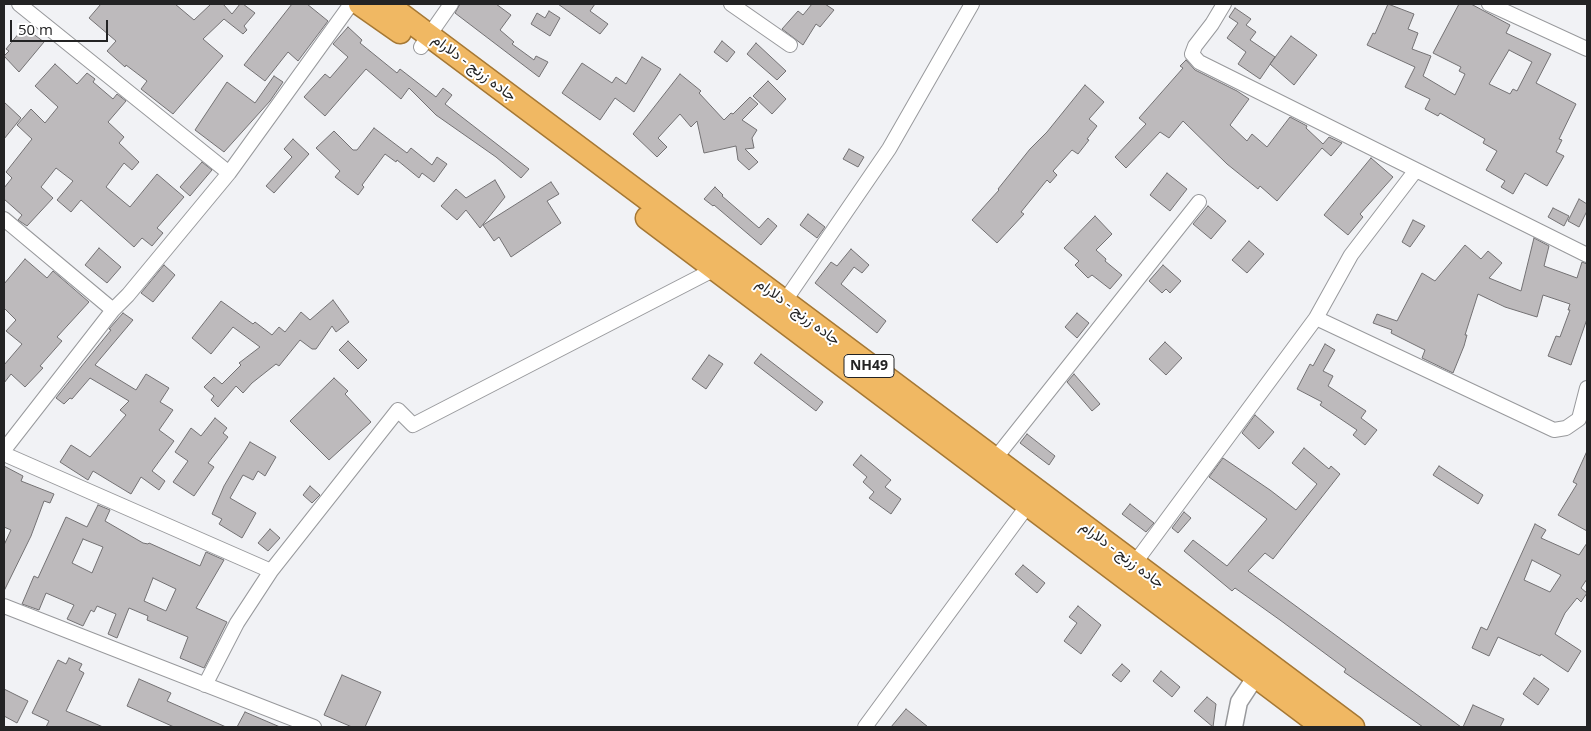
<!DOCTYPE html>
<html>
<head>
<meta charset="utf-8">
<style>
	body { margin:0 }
	#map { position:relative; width:1591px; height:731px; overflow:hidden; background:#f1f2f5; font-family:"Open Sans",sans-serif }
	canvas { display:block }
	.frame { position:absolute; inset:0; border:5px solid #232324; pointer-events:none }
	.scale { position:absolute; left:10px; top:20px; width:98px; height:22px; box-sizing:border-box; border:2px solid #232324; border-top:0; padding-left:6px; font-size:15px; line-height:18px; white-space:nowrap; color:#232324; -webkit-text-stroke:4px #fff; paint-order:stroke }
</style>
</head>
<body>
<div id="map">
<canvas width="1591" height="731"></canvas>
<div class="frame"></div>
<div class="scale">50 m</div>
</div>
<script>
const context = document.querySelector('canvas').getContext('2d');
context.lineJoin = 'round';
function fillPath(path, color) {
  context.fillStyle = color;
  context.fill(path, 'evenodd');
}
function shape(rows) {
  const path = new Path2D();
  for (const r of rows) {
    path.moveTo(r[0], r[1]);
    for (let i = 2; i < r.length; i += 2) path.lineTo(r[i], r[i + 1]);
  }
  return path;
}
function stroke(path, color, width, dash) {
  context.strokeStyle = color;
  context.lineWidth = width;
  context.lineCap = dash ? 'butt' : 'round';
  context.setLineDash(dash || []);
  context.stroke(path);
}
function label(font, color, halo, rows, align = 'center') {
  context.font = font + ' "Open Sans",Vazirmatn,sans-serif';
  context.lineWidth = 4;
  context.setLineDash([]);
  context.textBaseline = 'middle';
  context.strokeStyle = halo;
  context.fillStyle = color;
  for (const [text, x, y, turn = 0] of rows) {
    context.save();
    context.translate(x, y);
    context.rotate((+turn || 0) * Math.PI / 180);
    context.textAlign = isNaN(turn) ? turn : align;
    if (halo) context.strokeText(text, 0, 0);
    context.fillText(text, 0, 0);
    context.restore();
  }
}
const building = shape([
	[101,4,175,4,194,20,211,4,223,4,232,14,240,4,243,4,255,13,244,26,247,30,243,34,224,19,203,39,223,56,173,114,141,89,147,81,126,65,125,67,107,51,116,41,89,18,101,4],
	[292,4,307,4,328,21,298,61,288,52,265,81,244,65,292,4],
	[460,4,496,4,511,15,500,30,514,42,512,44,534,60,536,56,548,62,539,77,455,13,460,4],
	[558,4,595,4,590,11,608,24,600,34,558,4],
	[812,4,825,4,834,10,820,27,816,24,803,45,782,29,798,11,803,15,812,4],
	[1388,4,1414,14,1408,29,1418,33,1412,49,1431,56,1423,76,1455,95,1465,74,1459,71,1461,67,1433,53,1459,4,1471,4,1510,25,1506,33,1551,54,1536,83,1576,104,1559,139,1562,140,1556,152,1564,156,1547,186,1525,173,1513,194,1501,187,1505,181,1486,170,1497,151,1483,143,1485,139,1440,113,1438,116,1425,109,1430,99,1405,87,1415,67,1367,45,1373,33,1375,34,1388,4],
	[1509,50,1532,62,1517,91,1513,89,1510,94,1489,84,1509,50],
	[1235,8,1251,19,1246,25,1256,32,1250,40,1275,57,1260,79,1238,64,1246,52,1227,38,1238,23,1229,17,1235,8],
	[549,11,560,18,550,36,531,24,537,13,545,18,549,11],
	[24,27,44,42,19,72,4,56,9,51,6,49,24,27],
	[348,27,362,40,360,43,397,73,400,69,436,97,443,88,452,95,445,104,529,169,521,178,496,157,436,115,409,88,401,99,366,69,325,116,304,97,325,74,330,78,348,57,333,44,348,27],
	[1291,36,1317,55,1294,85,1270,64,1291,36],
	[722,41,735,52,727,62,714,52,722,41],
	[756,43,786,71,777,80,747,54,756,43],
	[642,57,661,69,634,112,615,98,600,120,562,93,582,63,612,83,616,77,626,84,642,57],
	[1186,60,1195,70,1237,91,1249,99,1230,125,1247,141,1252,134,1267,147,1290,117,1307,126,1306,128,1323,144,1329,137,1342,143,1331,156,1322,148,1277,201,1260,186,1258,189,1227,164,1183,121,1169,138,1160,132,1126,168,1115,157,1146,124,1139,118,1183,68,1180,66,1186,60],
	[55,64,77,84,87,73,95,79,93,82,113,99,117,94,126,101,108,122,124,137,119,143,139,162,132,170,124,163,106,187,130,207,157,174,184,197,157,228,163,233,152,246,142,238,134,247,81,200,71,212,57,200,73,181,56,168,41,187,53,198,27,226,18,220,22,215,4,199,4,188,12,178,6,172,32,139,17,125,31,109,45,123,58,107,35,86,55,64],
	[680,74,701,91,699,93,724,120,731,113,733,114,750,97,758,104,742,120,757,130,752,138,754,148,745,149,758,162,749,170,738,160,736,146,704,153,697,121,691,127,680,114,658,138,667,147,657,157,633,134,680,74],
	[274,76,283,82,270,101,224,152,195,130,227,82,255,103,274,76],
	[768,81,786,99,772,114,753,96,768,81],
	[1085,85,1104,102,1089,119,1097,126,1087,139,1089,140,1078,154,1072,150,1053,171,1057,175,1050,183,1047,180,1021,212,1024,214,997,243,972,220,999,190,998,189,1030,149,1047,132,1085,85],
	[4,102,21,118,4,139,4,102],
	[374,128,407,153,411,148,432,165,437,157,447,164,434,182,422,173,419,178,397,160,396,162,385,154,362,185,364,187,358,195,335,177,340,171,316,148,334,131,353,150,357,150,374,128],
	[293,139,309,154,274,193,266,186,292,157,284,149,293,139],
	[849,149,864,157,858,167,843,159,849,149],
	[1371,158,1393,177,1360,214,1363,217,1348,235,1324,215,1371,158],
	[202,162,212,170,190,196,180,187,202,162],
	[1167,173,1187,189,1170,211,1150,195,1167,173],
	[495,180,505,197,480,228,466,210,457,220,441,206,456,189,466,198,495,180],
	[551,182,559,194,547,201,561,223,511,257,499,237,494,241,483,225,551,182],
	[715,187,723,195,722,196,759,228,768,218,777,226,761,245,714,205,713,206,704,199,715,187],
	[1579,199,1587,204,1587,211,1579,227,1568,221,1579,199],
	[1208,206,1226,221,1211,239,1193,224,1208,206],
	[1553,208,1569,216,1564,226,1548,217,1553,208],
	[808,214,825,227,817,238,800,225,808,214],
	[1095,216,1112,234,1096,250,1106,259,1105,261,1122,275,1110,289,1092,275,1088,278,1075,265,1079,261,1064,248,1095,216],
	[1413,220,1425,226,1410,247,1402,242,1413,220],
	[1534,238,1549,246,1544,266,1577,278,1582,262,1587,264,1587,319,1571,365,1548,356,1556,336,1560,337,1570,310,1568,310,1570,304,1543,295,1537,317,1505,307,1478,294,1465,335,1467,335,1464,346,1453,373,1422,358,1425,350,1391,333,1392,330,1373,323,1377,314,1397,321,1422,273,1435,281,1465,245,1481,259,1488,251,1502,263,1489,278,1521,291,1534,238],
	[1249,241,1264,254,1247,273,1232,260,1249,241],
	[99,248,121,267,107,283,85,265,99,248],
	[851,249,869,265,862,273,854,267,841,284,886,321,877,333,815,283,831,262,837,266,851,249],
	[25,259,47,278,53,271,89,302,57,337,62,341,40,366,43,368,25,387,11,374,4,383,4,365,22,344,6,331,16,320,4,308,4,284,25,259],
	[164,265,175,275,153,302,141,293,164,265],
	[1163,265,1181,281,1170,293,1166,289,1162,293,1149,281,1163,265],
	[333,300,349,322,336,332,332,326,316,349,312,349,300,340,279,366,276,364,252,383,243,393,236,386,218,407,211,400,214,396,204,387,214,377,222,384,241,365,239,363,260,347,233,327,211,354,192,338,221,301,253,324,255,322,272,335,279,327,285,332,301,312,310,320,333,300],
	[123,313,133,320,95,365,136,390,146,374,169,388,160,402,173,410,159,430,174,441,152,471,165,481,159,490,141,477,131,494,93,471,88,480,60,462,71,445,90,457,126,415,120,410,129,401,90,378,72,399,70,398,64,404,56,398,111,330,109,329,123,313],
	[1077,313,1089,323,1077,338,1065,327,1077,313],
	[348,341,367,360,358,369,339,350,348,341],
	[1165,342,1182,358,1166,375,1149,359,1165,342],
	[1325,344,1335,350,1323,371,1333,376,1328,386,1366,411,1361,418,1377,430,1365,445,1353,435,1357,430,1320,405,1322,402,1297,389,1310,364,1313,366,1325,344],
	[761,354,823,402,816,411,754,363,761,354],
	[709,355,723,364,706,389,692,379,709,355],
	[1074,374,1100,404,1092,411,1067,382,1074,374],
	[334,378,348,391,345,394,371,422,329,460,290,421,334,378],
	[1255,415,1274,432,1259,449,1242,433,1255,415],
	[215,418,227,428,223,433,228,437,208,463,214,467,194,496,173,482,188,461,175,452,191,428,201,436,215,418],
	[1027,434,1055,456,1049,465,1020,443,1027,434],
	[250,442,276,457,265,476,258,471,253,480,243,475,230,498,256,513,242,538,219,524,222,519,212,514,224,486,250,442],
	[1304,448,1329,469,1331,466,1340,474,1273,559,1265,553,1248,571,1461,727,1423,727,1344,672,1346,669,1280,620,1235,588,1232,591,1184,551,1193,540,1227,566,1267,519,1209,477,1223,458,1270,490,1296,510,1317,484,1292,463,1304,448],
	[1587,451,1587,531,1558,515,1577,484,1573,482,1587,451],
	[861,455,891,480,885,487,901,499,891,514,869,498,874,492,863,482,867,477,853,465,861,455],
	[4,466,23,476,21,481,54,494,50,503,44,501,31,536,4,591,4,545,11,530,4,527,4,466],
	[1439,466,1483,495,1478,504,1433,475,1439,466],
	[310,486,320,495,312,503,303,495,310,486],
	[1130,504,1154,523,1146,532,1122,514,1130,504],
	[98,505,110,510,105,521,143,543,148,544,149,543,200,566,206,552,224,560,196,608,227,622,204,668,180,658,188,637,147,620,148,616,129,608,117,638,108,634,116,614,97,606,94,612,91,610,83,626,67,619,74,605,46,593,39,610,22,604,34,576,38,578,66,517,87,527,98,505],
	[83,539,103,547,92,573,72,563,83,539],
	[153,578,176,589,166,611,144,601,153,578],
	[1184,512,1191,518,1178,533,1172,528,1184,512],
	[1535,524,1546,530,1541,538,1579,555,1587,543,1587,579,1581,588,1587,593,1581,602,1577,598,1565,613,1555,634,1581,651,1568,672,1541,654,1540,656,1498,637,1489,656,1472,648,1481,627,1487,630,1535,524],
	[1532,560,1561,575,1550,592,1524,580,1532,560],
	[270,529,280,538,268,551,258,543,270,529],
	[1023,565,1045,583,1037,593,1015,574,1023,565],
	[1078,606,1101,625,1081,654,1064,641,1077,623,1069,617,1078,606],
	[69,658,82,664,79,670,84,673,66,711,103,727,46,727,49,721,32,713,58,660,66,664,69,658],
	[1122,664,1130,671,1121,682,1112,675,1122,664],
	[1161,671,1180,687,1172,697,1153,681,1161,671],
	[342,675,381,692,365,727,352,727,324,715,342,675],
	[1534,678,1549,689,1538,705,1523,694,1534,678],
	[139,679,171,693,167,701,226,727,174,727,127,706,139,679],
	[4,689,28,701,17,723,4,716,4,689],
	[1207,697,1216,704,1213,727,1194,711,1207,697],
	[1473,705,1504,719,1500,727,1463,727,1473,705],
	[906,709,928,727,891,727,906,709],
	[245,712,280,727,237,727,245,712]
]);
fillPath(building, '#bdbabc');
stroke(building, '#737173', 1);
const minor = shape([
	[19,4,229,173],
	[731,4,790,45],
	[1224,4,1212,24,1195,46,1192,54,1199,62,1587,255],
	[1489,4,1587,49],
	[421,47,451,4],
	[4,219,113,310],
	[780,308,889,149,972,4],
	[1316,318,1554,430,1566,428,1579,419,1587,388],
	[4,450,113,310,128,295,229,173,351,4],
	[4,454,271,571],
	[994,460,1199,202],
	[1134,564,1316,318,1351,255,1416,170],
	[4,606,314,727],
	[205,685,237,623,271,571,398,410,413,425,715,269],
	[865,727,1028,505]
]);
const tertiary = shape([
	[1234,727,1239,702,1262,667]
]);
const trunk = shape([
	[360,4,400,32],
	[387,4,1353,727],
	[647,218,1323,727]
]);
stroke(minor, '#98999c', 16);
stroke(tertiary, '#98999c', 19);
stroke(trunk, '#a67834', 25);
stroke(minor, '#fff', 14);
stroke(tertiary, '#fff', 16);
stroke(trunk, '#f0b863', 22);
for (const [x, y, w] of [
	[869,366,50]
]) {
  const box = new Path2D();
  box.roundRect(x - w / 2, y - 11.5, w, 23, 4);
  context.fillStyle = '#fff';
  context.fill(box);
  stroke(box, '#232324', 1);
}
label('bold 14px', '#232324', null, [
	["NH49",869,366]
]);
label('15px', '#232324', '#fff', [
	["جاده زرنج - دلارام",474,68,37],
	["جاده زرنج - دلارام",798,312,37],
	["جاده زرنج - دلارام",1122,555,37]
]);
</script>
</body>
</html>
